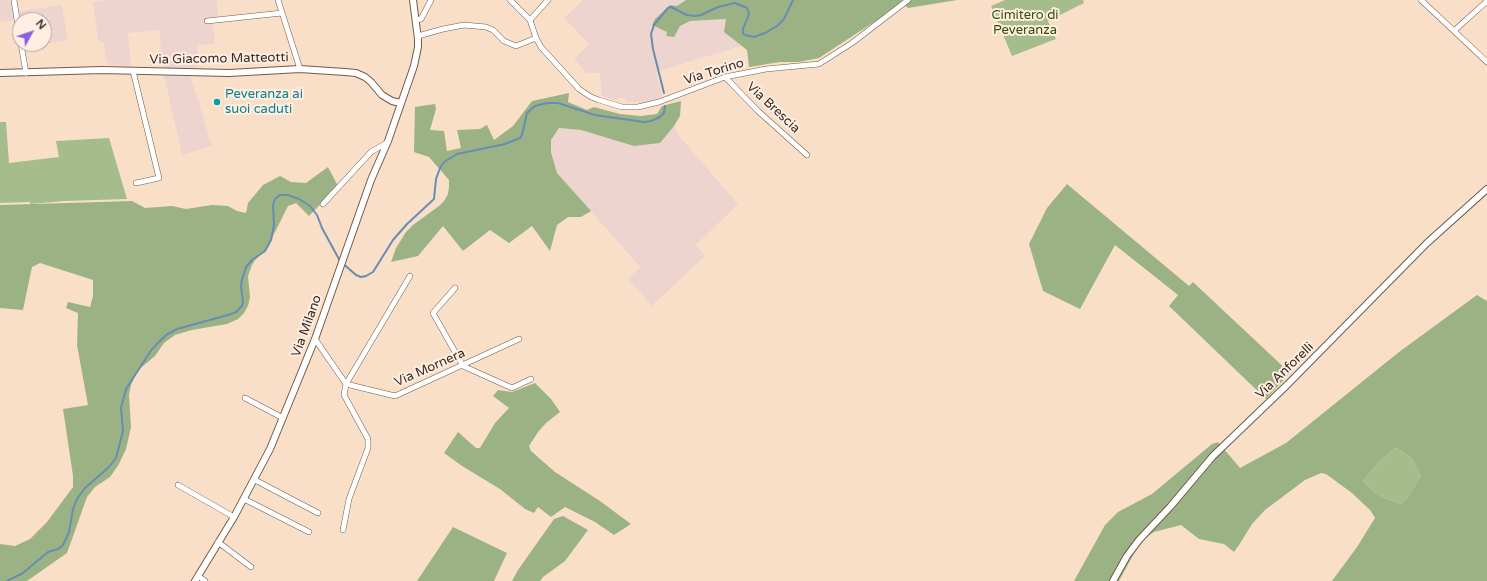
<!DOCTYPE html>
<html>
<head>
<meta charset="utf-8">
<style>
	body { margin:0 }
	#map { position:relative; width:1487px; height:581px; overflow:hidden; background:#fadfc8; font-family:"Varela Round",sans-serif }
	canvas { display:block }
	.north { position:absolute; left:12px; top:12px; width:40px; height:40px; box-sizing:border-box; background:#ffeee1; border:1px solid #afa196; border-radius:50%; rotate:50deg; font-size:11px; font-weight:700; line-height:16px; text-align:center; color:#372d25 }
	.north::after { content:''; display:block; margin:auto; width:14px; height:18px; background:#8764df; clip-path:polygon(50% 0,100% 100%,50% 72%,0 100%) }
</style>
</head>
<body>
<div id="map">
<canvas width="1487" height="581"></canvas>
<div class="north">N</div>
</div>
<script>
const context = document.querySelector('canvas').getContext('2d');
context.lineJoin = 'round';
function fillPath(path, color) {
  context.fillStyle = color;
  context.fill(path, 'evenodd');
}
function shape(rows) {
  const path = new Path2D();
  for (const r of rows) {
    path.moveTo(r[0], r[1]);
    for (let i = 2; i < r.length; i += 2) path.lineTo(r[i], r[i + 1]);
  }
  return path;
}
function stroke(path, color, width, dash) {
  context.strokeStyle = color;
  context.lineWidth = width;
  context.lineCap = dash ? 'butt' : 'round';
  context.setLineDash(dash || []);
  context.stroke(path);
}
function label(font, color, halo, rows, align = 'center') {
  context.font = font + ' "Varela Round",sans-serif';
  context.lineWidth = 4;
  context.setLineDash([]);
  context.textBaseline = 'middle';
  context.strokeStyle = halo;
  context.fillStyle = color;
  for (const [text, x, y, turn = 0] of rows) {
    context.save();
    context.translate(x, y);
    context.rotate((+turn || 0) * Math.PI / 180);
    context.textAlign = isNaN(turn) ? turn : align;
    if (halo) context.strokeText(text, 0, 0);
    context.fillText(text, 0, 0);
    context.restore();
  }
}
fillPath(shape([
	[0,0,11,0,14,12,62,5,68,40,27,47,26,44,44,44,44,20,22,19,0,22],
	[107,0,217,0,218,17,212,17,215,44,197,45,199,68,188,68,212,146,182,155,164,75,159,30,128,33,131,66,110,65,106,61,104,42,99,42,98,38,93,2],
	[583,0,686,0,677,6,680,26,690,21,726,19,724,32,741,46,656,72,663,99,646,103,628,102,625,98,618,98,615,100,602,96,600,73,587,73,574,59,589,44,564,18],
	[674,126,680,137,738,204,696,245,705,256,652,306,628,279,640,267,557,173,551,150,551,140,559,128,581,130,634,146,660,143]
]), '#eed4ce');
fillPath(shape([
	[1005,0,1083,0,1084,3,1048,21,1056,39,1012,56,991,6],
	[0,122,6,122,9,163,59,157,56,141,109,138,127,199,65,201,30,204,30,202,0,203],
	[1396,448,1402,451,1413,460,1421,476,1407,498,1401,504,1387,499,1374,492,1363,481,1380,461,1391,451]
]), '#a5bc8d');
fillPath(shape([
	[686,0,957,0,908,8,903,3,819,58,799,62,780,62,749,67,747,50,724,32,726,19,690,21,680,26,674,37,666,36,667,32,652,25,655,19,670,5,677,6],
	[569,93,568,102,587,110,594,107,620,114,641,116,657,114,662,106,681,101,680,116,674,126,660,143,634,146,581,130,559,128,551,140,551,152,557,173,591,211,581,217,568,217,557,225,550,251,532,226,509,243,490,230,463,251,443,226,418,256,391,262,396,248,406,232,413,225,439,206,444,201,448,194,449,187,449,180,429,157,414,152,415,107,435,104,436,109,430,130,444,131,447,151,461,148,457,130,480,129,487,125,494,140,513,126,532,101],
	[328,167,338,186,309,216,296,203,288,206,266,250,255,260,252,265,248,276,250,297,248,306,244,313,238,319,227,324,192,330,175,335,164,343,155,356,137,371,131,385,129,395,131,427,126,449,119,464,110,477,95,487,87,497,67,553,27,581,0,581,0,544,15,546,30,539,47,522,73,487,73,476,63,409,88,405,77,345,78,313,66,308,68,302,90,307,93,296,93,280,40,263,32,267,23,310,0,308,0,205,132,201,145,208,172,206,186,209,212,205,228,206,237,211,246,213,248,203,263,185,280,176,291,182,306,183],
	[1067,184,1189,286,1193,282,1290,373,1266,399,1169,306,1178,295,1115,245,1080,309,1043,291,1029,244,1047,208],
	[1477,295,1487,301,1487,581,1332,581,1357,547,1375,518,1370,510,1352,493,1326,474,1321,473,1305,480,1265,510,1252,524,1239,545,1234,552,1224,544,1199,539,1181,525,1154,532,1146,537,1137,548,1119,581,1074,581,1105,525,1118,512,1152,494,1212,444,1218,442,1240,468,1286,443,1399,352],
	[1396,448,1402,451,1413,460,1421,476,1407,498,1401,504,1387,499,1374,492,1363,481,1380,461,1391,451],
	[535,383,551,399,560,412,546,423,538,432,529,446,531,451,555,472,600,501,631,524,614,535,595,522,565,507,551,517,538,507,534,513,525,509,500,489,462,466,444,453,458,432,476,448,480,448,495,423,509,408,493,396,498,390,512,392],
	[563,516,588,530,565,561,543,577,540,581,512,581,518,570,554,519],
	[453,527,507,553,494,581,417,581]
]), '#9bb384');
stroke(shape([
	[664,93,653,49,651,34,654,25,668,8,671,7,687,15,695,16,701,15,718,7,735,3,747,8,749,14,743,29,743,33,745,35,754,37,765,33,777,26,784,19,793,0],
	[7,581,23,573,48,552,58,549,63,545,69,532,73,509,77,499,85,488,109,467,116,458,123,431,121,408,126,389,152,349,166,335,177,329,228,315,236,312,242,306,243,302,241,286,242,280,246,267,252,260,265,251,271,240,274,225,273,205,275,199,280,195,288,195,299,199,310,206,317,215,322,228,340,261,356,275,361,277,366,276,373,272,393,240,407,224,434,199,436,179,440,168,444,162,457,154,505,144,520,138,522,135,527,113,535,106,547,103,558,103,595,115,644,122,651,121,660,117,664,113,665,106]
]), '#688cb3', 2);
const minor = shape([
	[14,0,20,39],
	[278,0,300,69],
	[510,0,530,20,536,38,541,47,579,89,591,97,599,100,622,107,638,107,659,102,725,77,766,69,819,64,852,43,908,0],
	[1421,0,1487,62],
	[416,20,421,19,431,0],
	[530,20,548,0],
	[207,21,282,13],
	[1454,31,1487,1],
	[418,36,443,29,464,25,486,27,493,30,504,41,516,46,536,38],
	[21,44,26,73],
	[133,71,159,178,136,183],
	[725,77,758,111,807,155],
	[323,204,371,152,388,142],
	[455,288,433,313,463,366,512,388,531,379],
	[315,339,346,384],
	[346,384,395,396,519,339],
	[245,398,283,418],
	[255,480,318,513],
	[178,485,234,517],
	[244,499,309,532],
	[343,530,349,499,368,448,368,439,344,395,346,384,410,276],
	[218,542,251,567],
	[198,576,205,581]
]);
const tertiary = shape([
	[0,73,102,70,229,73,300,69,345,72,356,73,365,77,371,82,382,95,392,101,401,103],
	[195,581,234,517,270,449,315,339,371,180,388,141,414,66,418,47,418,39,413,0],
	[1113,581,1127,556,1139,540,1170,507,1213,456,1287,385,1427,243,1487,189]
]);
stroke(minor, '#725b48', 6);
stroke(tertiary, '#725b48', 8);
stroke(minor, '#fff', 5);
stroke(tertiary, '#fff', 6);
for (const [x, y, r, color] of [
	[217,102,4,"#0f9aa8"]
]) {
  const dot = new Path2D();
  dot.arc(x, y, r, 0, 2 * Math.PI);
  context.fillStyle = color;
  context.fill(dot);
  stroke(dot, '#ffeee1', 1.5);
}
label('13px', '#334f05', '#ffeee1', [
	["Cimitero di",1025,16],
	["Peveranza",1025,31]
]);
label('13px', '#372d25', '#ffeee1', [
	["Via Giacomo Matteotti",219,59,-1],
	["Via Torino",714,72,-17],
	["Via Brescia",773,108,43],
	["Via Milano",307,326,-70],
	["Via Mornera",430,368,-24],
	["Via Anforelli",1285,371,-44]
]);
label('13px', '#0d838f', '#ffeee1', [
	["Peveranza ai",225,95],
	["suoi caduti",225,110]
], 'left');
</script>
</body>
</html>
